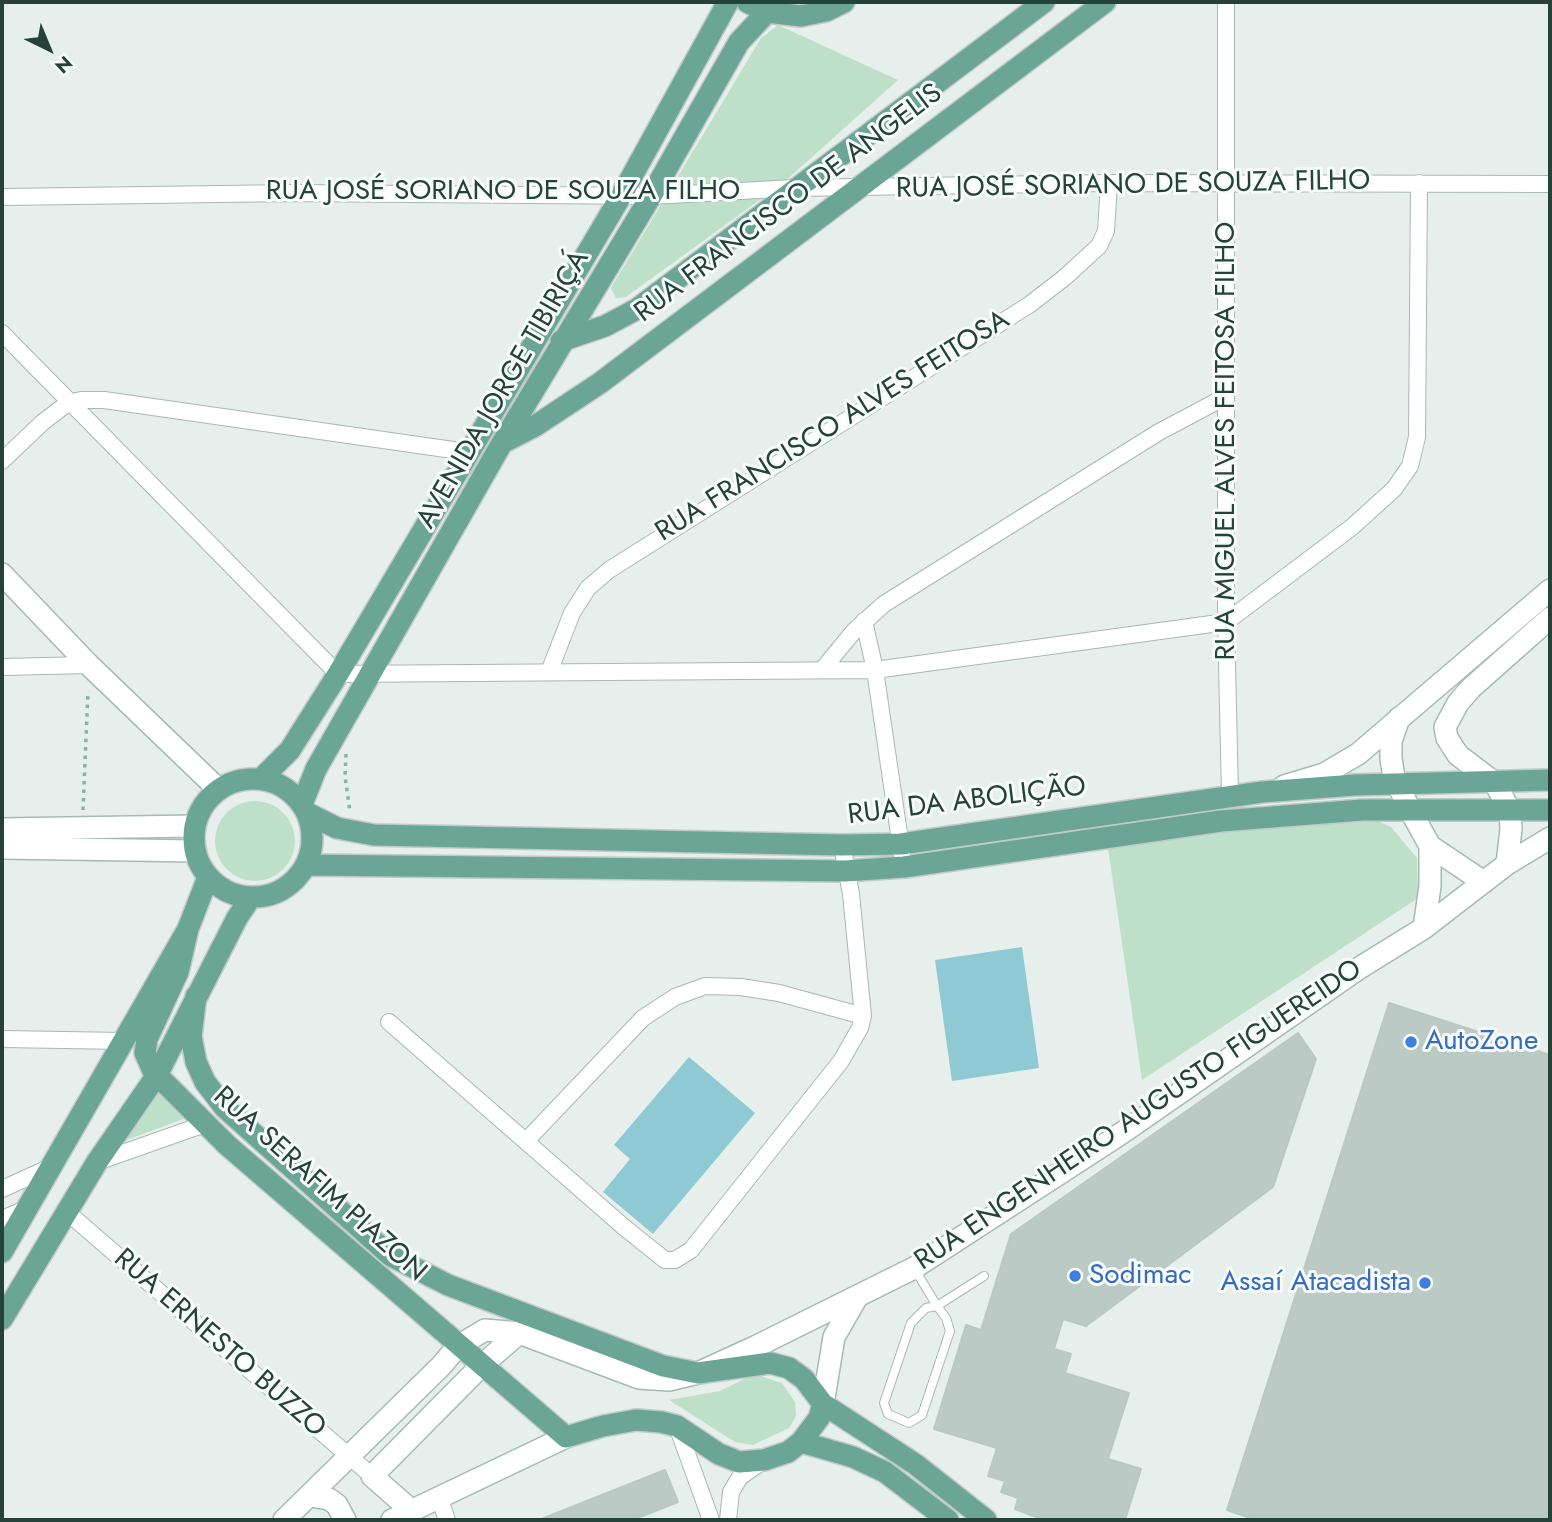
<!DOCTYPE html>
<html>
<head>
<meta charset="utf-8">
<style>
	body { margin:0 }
	#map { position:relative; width:1552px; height:1522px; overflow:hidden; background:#e6efeb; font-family:Jost,sans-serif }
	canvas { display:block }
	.frame { position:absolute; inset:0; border:4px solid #24423a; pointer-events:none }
	.north { position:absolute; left:14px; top:14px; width:70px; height:70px; -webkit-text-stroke:5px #f7fbf9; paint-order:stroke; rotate:137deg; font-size:19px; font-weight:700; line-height:28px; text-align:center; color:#24423a }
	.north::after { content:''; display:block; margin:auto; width:24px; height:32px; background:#24423a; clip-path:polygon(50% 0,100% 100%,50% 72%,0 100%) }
</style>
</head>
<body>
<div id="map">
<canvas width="1552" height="1522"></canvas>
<div class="frame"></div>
<div class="north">N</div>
</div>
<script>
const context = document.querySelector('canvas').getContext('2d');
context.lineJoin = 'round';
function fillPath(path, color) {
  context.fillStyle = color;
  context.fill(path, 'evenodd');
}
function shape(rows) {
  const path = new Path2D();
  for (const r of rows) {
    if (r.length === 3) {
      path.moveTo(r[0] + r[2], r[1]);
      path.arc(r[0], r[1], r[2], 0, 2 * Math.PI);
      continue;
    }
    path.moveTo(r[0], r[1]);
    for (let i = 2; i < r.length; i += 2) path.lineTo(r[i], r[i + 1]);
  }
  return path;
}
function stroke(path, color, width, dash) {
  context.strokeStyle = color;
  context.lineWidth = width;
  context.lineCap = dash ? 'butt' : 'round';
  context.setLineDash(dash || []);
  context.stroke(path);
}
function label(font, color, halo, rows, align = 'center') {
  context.font = font + ' Jost,sans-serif';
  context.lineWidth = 6;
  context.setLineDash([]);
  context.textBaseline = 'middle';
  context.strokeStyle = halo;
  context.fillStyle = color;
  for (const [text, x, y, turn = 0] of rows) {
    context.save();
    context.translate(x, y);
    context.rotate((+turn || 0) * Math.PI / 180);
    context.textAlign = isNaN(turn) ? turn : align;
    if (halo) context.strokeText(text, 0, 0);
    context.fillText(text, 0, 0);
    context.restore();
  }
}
fillPath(shape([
	[778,25,898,80,783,183,626,297,616,298,611,288,761,38],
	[255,841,40],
	[1362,814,1391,827,1417,858,1418,898,1142,1080,1107,841],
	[162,1086,194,1115,124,1141],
	[760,1376,782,1383,795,1402,796,1416,789,1428,753,1445,735,1442,669,1400,720,1391,746,1378]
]), '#bfe0c8');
fillPath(shape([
	[1022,947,1039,1068,952,1081,935,960],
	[689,1057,755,1113,653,1234,603,1192,630,1159,614,1145]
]), '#8ec9d4');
const building = shape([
	[1389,1003,1550,1055,1550,1520,1256,1520,1227,1510,1389,1003],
	[1298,1033,1316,1059,1273,1187,1086,1326,1063,1319,1054,1349,1071,1354,1065,1373,1129,1393,1108,1459,1141,1469,1125,1520,1044,1520,1015,1509,1018,1498,1001,1492,1005,1481,988,1476,997,1448,934,1429,966,1325,981,1330,1011,1234,1298,1033],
	[665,1470,678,1502,632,1520,539,1520,665,1470]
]);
fillPath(building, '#bbcac4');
stroke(building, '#b8c9c2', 2);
const service = shape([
	[914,1268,937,1306,926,1308,911,1323,884,1403,888,1414,909,1423,922,1415,950,1331,946,1318,937,1306,984,1276]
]);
const minor = shape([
	[1226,2,1226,622,1230,795],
	[2,197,293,193,651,196,794,188,1109,183,1550,184],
	[2,333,338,674,875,670,1226,622,1352,527,1394,489,1410,466,1417,437,1419,183],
	[2,461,43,422,68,403,81,400,104,400,467,452],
	[864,621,875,670,902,854],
	[2,667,89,665],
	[822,670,854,631,884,604,1159,432,1225,397],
	[549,672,572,613,588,588,609,570,1029,305,1064,278,1099,246,1106,231,1109,183],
	[389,1022,625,1228,665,1260,675,1260,691,1250,841,1061,860,1028,863,1016,851,894,842,845],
	[2,1039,124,1041],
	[526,1141,643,1018,675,997,705,986,741,987,779,993,863,1016],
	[97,1162,205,1124],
	[2,1189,53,1166],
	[67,1212,372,1476],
	[2,1219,28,1208],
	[677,1426,711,1520],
	[439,1497,447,1520],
	[728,1520,731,1492,740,1477,763,1461]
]);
const secondary = shape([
	[2,574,89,665,218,789],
	[1399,718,1391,741,1391,759,1394,777,1410,810,1430,846,1482,881],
	[1284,786,1324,774,1358,754,1550,590],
	[2,829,195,826],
	[2,848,195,851],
	[1507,864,1511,829,1510,811,1495,783,1458,755,1447,738,1445,727,1458,703,1471,688,1550,618],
	[1424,928,1430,886,1430,846],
	[823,1404,834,1337,857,1297],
	[310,1496,329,1499,337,1505,345,1520],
	[413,1512,372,1476,481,1366,519,1333],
	[284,1520,441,1366,458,1346,485,1330,519,1333,639,1378,669,1380,698,1373,757,1346,914,1268,1122,1133,1361,967,1424,928,1507,864,1550,838],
	[392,1520,566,1437]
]);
const primary = shape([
	[747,2,767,12,801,16,826,11,844,2],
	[561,341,605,326,637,309,1044,2],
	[502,443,535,426,600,383,1105,2],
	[262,778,290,750,338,674,621,196,728,2],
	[253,838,59],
	[302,804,316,769,502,443,651,196,739,42,767,12],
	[309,814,337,828,374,835,842,845,901,844,1262,792,1355,785,1550,780],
	[306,865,845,871,904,867,1221,821,1362,810,1550,810],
	[188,929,178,972,147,1039,145,1053,153,1071,227,1145,566,1437,603,1426,636,1420,661,1422,677,1426,719,1454,739,1462,764,1460,788,1452,801,1442,819,1418,823,1404],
	[196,996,191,1036,196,1062,205,1082,225,1108,391,1256,448,1285,663,1366,698,1373,770,1363,789,1368,804,1379,823,1404,915,1464,986,1520],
	[2,1252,188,929,208,877],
	[2,1319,97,1162,157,1075,237,918,251,897],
	[801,1442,853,1457,885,1472,948,1520]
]);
stroke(service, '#a8b8b2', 10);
stroke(minor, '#a8b8b2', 18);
stroke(secondary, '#a4bbb3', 24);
stroke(primary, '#c2cac8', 24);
stroke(shape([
	[346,754,345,776,350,812],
	[83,810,88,691]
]), '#86b3a5', 3.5, [3.5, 5]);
stroke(service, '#fff', 8);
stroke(minor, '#fff', 16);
stroke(secondary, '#fff', 21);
stroke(primary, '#6aa596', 21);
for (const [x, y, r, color] of [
	[1411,1042,7,"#3f7fe0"],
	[1075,1276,7,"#3f7fe0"],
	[1425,1283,7,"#3f7fe0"]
]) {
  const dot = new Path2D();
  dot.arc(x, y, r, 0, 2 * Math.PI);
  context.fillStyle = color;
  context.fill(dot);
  stroke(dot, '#f7fbf9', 2.5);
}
label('28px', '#24423a', '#f7fbf9', [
	["RUA JOSÉ SORIANO DE SOUZA FILHO",1133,186,-1],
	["RUA JOSÉ SORIANO DE SOUZA FILHO",503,192],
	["RUA FRANCISCO DE ANGELIS",789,204,-37],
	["AVENIDA JORGE TIBIRIÇÁ",504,390,-60],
	["RUA FRANCISCO ALVES FEITOSA",833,427,-32],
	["RUA MIGUEL ALVES FEITOSA FILHO",1227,441,-90],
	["RUA DA ABOLIÇÃO",967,802,-7],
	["RUA ENGENHEIRO AUGUSTO FIGUEREIDO",1139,1116,-34],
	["RUA SERAFIM PIAZON",319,1185,42],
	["RUA ERNESTO BUZZO",219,1344,41]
]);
label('28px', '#366cbe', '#f7fbf9', [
	["AutoZone",1425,1042],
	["Sodimac",1089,1276],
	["Assaí Atacadista",1411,1283,"right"]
], 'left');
</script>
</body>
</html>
